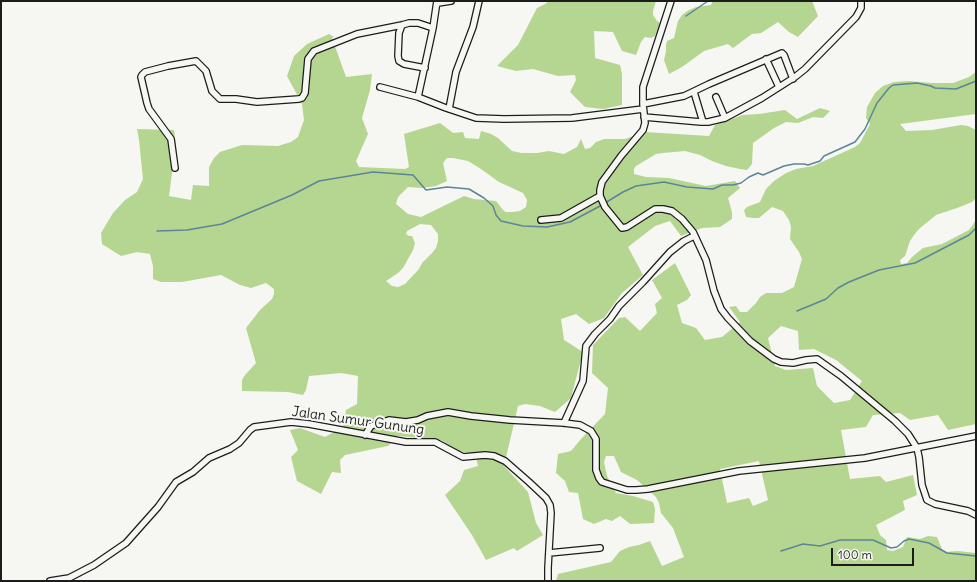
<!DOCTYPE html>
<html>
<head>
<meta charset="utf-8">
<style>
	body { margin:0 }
	#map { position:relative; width:977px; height:582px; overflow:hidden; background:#f6f6f2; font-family:Delius,sans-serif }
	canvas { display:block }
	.frame { position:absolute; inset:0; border:2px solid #1c1c1c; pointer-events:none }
	.scale { position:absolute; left:831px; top:548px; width:83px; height:18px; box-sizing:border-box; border:2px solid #1c1c1c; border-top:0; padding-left:5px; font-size:12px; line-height:14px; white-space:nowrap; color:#1c1c1c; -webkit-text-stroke:3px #f6f6f2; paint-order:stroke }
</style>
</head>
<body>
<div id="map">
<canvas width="977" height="582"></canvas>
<div class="frame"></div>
<div class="scale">100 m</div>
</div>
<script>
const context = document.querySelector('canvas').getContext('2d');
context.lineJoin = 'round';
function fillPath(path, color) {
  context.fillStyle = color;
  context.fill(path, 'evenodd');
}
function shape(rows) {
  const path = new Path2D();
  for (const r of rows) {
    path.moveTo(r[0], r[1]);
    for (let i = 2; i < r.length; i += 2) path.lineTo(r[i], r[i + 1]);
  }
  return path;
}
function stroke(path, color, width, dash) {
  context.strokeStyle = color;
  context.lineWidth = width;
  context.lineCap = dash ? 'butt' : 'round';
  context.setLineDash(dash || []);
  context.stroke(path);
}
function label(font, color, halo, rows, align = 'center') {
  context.font = font + ' Delius,sans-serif';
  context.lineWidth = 4;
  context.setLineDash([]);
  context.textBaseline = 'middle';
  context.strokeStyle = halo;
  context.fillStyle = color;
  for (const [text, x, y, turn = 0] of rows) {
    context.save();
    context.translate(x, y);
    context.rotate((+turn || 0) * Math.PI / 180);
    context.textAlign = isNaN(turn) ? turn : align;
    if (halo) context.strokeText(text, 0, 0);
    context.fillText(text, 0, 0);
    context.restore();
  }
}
fillPath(shape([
	[547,1,656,1,653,11,653,15,657,21,660,23,655,36,651,38,645,37,641,42,636,55,622,51,613,32,594,31,595,58,620,65,622,74,622,105,603,109,585,107,570,92,576,80,575,75,558,76,533,69,516,71,497,66,518,45,537,8,547,3],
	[713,1,812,1,818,16,798,37,789,32,778,22,761,33,752,34,733,48,728,44,704,51,682,67,669,74,664,60,666,51,666,45,667,41,674,38,678,21,682,15,689,10,696,7,711,5],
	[329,34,334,37,332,38,346,77,372,74,370,90,362,118,368,134,356,161,359,167,405,169,409,167,404,134,440,123,453,133,463,132,465,138,479,139,481,131,491,134,498,138,512,151,521,153,537,153,549,151,564,154,577,147,581,139,585,149,590,148,596,142,604,139,625,139,645,132,709,136,715,125,743,115,759,114,785,110,797,119,820,108,830,111,823,118,813,117,798,123,786,122,774,128,753,143,752,164,747,170,740,169,726,166,712,161,700,155,685,151,663,153,656,154,636,166,634,169,634,174,646,177,669,178,706,186,735,181,740,188,728,198,732,212,732,219,720,227,702,228,681,236,670,221,655,226,628,247,643,275,622,293,604,318,589,324,576,314,561,319,564,340,583,352,571,398,555,412,540,406,525,404,518,406,504,466,528,492,536,523,543,535,517,551,514,548,486,560,472,535,445,495,460,481,464,470,478,466,475,454,458,451,441,440,398,436,388,446,345,455,340,460,341,473,332,472,321,494,297,481,291,457,298,450,290,430,300,428,325,437,343,427,346,410,357,404,358,376,341,373,309,376,306,390,303,395,288,392,242,391,242,380,245,375,256,363,246,328,260,310,272,299,274,294,274,289,266,283,251,288,240,285,221,275,182,282,161,282,153,279,153,266,150,254,137,252,121,256,102,244,101,233,113,213,125,200,137,192,143,179,139,140,137,129,174,130,177,155,172,173,169,196,191,200,193,185,209,186,209,167,214,158,220,152,242,145,278,146,291,142,298,137,304,120,302,104,287,76,294,56,307,44],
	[447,158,453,158,468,161,481,169,499,182,523,193,527,200,526,207,520,211,513,212,506,212,503,210,496,201,474,199,464,196,421,217,408,214,396,204,398,197,408,187,422,188,436,186,447,181,443,163],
	[420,224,431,225,438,234,438,241,436,248,432,253,422,263,419,269,405,284,398,287,392,286,386,281,398,273,403,268,413,250,415,243,412,236,409,236,406,234,407,231],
	[976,72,976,114,900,124,906,131,932,130,961,125,968,126,976,130,976,198,972,202,960,207,936,215,919,229,914,235,910,241,905,256,900,260,901,264,907,263,912,257,923,248,942,244,969,230,976,220,976,424,948,430,938,415,910,420,900,413,873,415,866,427,841,430,850,479,880,476,886,482,913,475,917,495,903,501,905,510,876,525,880,535,886,540,887,550,893,551,903,547,907,537,920,539,928,536,937,537,942,549,946,552,958,551,976,553,976,581,556,581,558,574,611,562,620,551,629,547,639,545,650,541,662,566,684,557,673,528,661,513,659,503,656,497,637,480,621,472,614,456,606,456,604,462,607,476,616,493,633,496,653,502,655,509,654,523,630,524,620,516,612,521,606,519,594,524,583,519,578,493,569,492,565,481,556,473,558,454,571,451,581,439,605,414,608,388,592,373,593,345,619,318,625,317,640,331,657,313,655,304,662,298,652,280,675,263,691,295,687,300,677,305,682,323,696,328,705,340,722,337,740,322,729,307,736,306,740,312,747,312,756,303,760,297,766,293,782,293,794,287,802,259,799,252,790,239,791,227,789,220,783,211,772,207,759,218,753,218,746,217,744,210,747,207,760,202,766,189,774,181,786,173,796,169,813,166,855,147,860,143,870,124,866,118,867,107,875,93,883,86,894,82,909,81,931,83,953,83,969,77],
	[781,326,798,331,799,350,814,349,836,360,862,381,850,400,834,403,817,386,813,368,786,370,775,366,768,338],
	[759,461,768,500,753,506,749,498,727,503,720,469]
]), '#b5d690');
stroke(shape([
	[686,16,708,1],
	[605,203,623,192,636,186,664,182,687,187,713,189,722,185,733,185,741,183,749,177,758,173,763,175,784,166,794,164,804,164,808,165,820,161,824,156,855,142,865,129,877,103,889,88,893,85,917,83,931,86,935,88,956,89,976,81],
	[157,231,187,230,222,224,292,195,319,181,373,172,413,175,426,190,447,187,469,189,484,198,493,206,496,215,501,221,523,226,547,227,570,222,602,205],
	[797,311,826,299,838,288,849,282,879,270,915,263,969,235,976,228],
	[781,551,803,544,820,546,840,540,873,540,891,548,897,547,904,541,909,539,929,543,947,553,976,556]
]), '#5d8598', 1.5);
const minor = shape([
	[437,1,433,28,418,97,446,108,476,118,504,119,572,118,643,109],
	[671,1,643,87,643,104,645,123,643,130,621,156,602,182,600,190,600,196,605,207,622,228,627,227,655,209,663,209,672,211,682,219,693,232,706,260,714,291,721,309,728,318,750,341,774,359,781,362,793,363,806,360,817,359,841,376,895,421,908,434,917,448,919,457,922,485,927,500,935,504,968,511,976,515],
	[438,3,451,1],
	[402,25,399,33,398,56,399,61,404,64,425,68],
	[766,59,779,87],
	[380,87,418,97],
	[694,92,703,122],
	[716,97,725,118],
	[643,104,684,96,709,84,782,53,784,55,793,79],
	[449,109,456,72,473,27,479,1],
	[644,117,701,122,708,122,725,118,762,98,795,77,805,69,856,17,861,8,861,1],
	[175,168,171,139,149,109,147,103,141,77,142,75,145,72,168,66,196,61,206,71,212,91,220,99,236,99,257,102,299,99,302,98,305,93,308,59,314,51,357,34,402,25,409,23,418,23,433,28],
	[541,220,561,218,600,196],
	[564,423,583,381,586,346,595,334,610,319,619,306,643,282,670,252,684,241,694,236],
	[365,435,371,426,389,420,406,422,418,420,427,416,448,412,471,416,510,420,564,423,580,425,591,431,596,439,596,470,599,478,602,482,627,490,636,490,648,489,739,471,865,458,976,436],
	[549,553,600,548],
	[50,581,69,578,94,565,126,543,158,507,176,482,193,472,209,458,230,449,239,443,250,430,254,427,291,422,309,424,406,442,435,442,463,457,485,455,494,456,505,461,529,482,546,498,550,505,551,513,548,568,548,581]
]);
stroke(minor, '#1c1c1c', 8);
stroke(minor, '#f6f6f2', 5.5);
label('14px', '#1c1c1c', '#f6f6f2', [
	["Jalan Sumur Gunung",358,421,8]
]);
</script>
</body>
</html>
